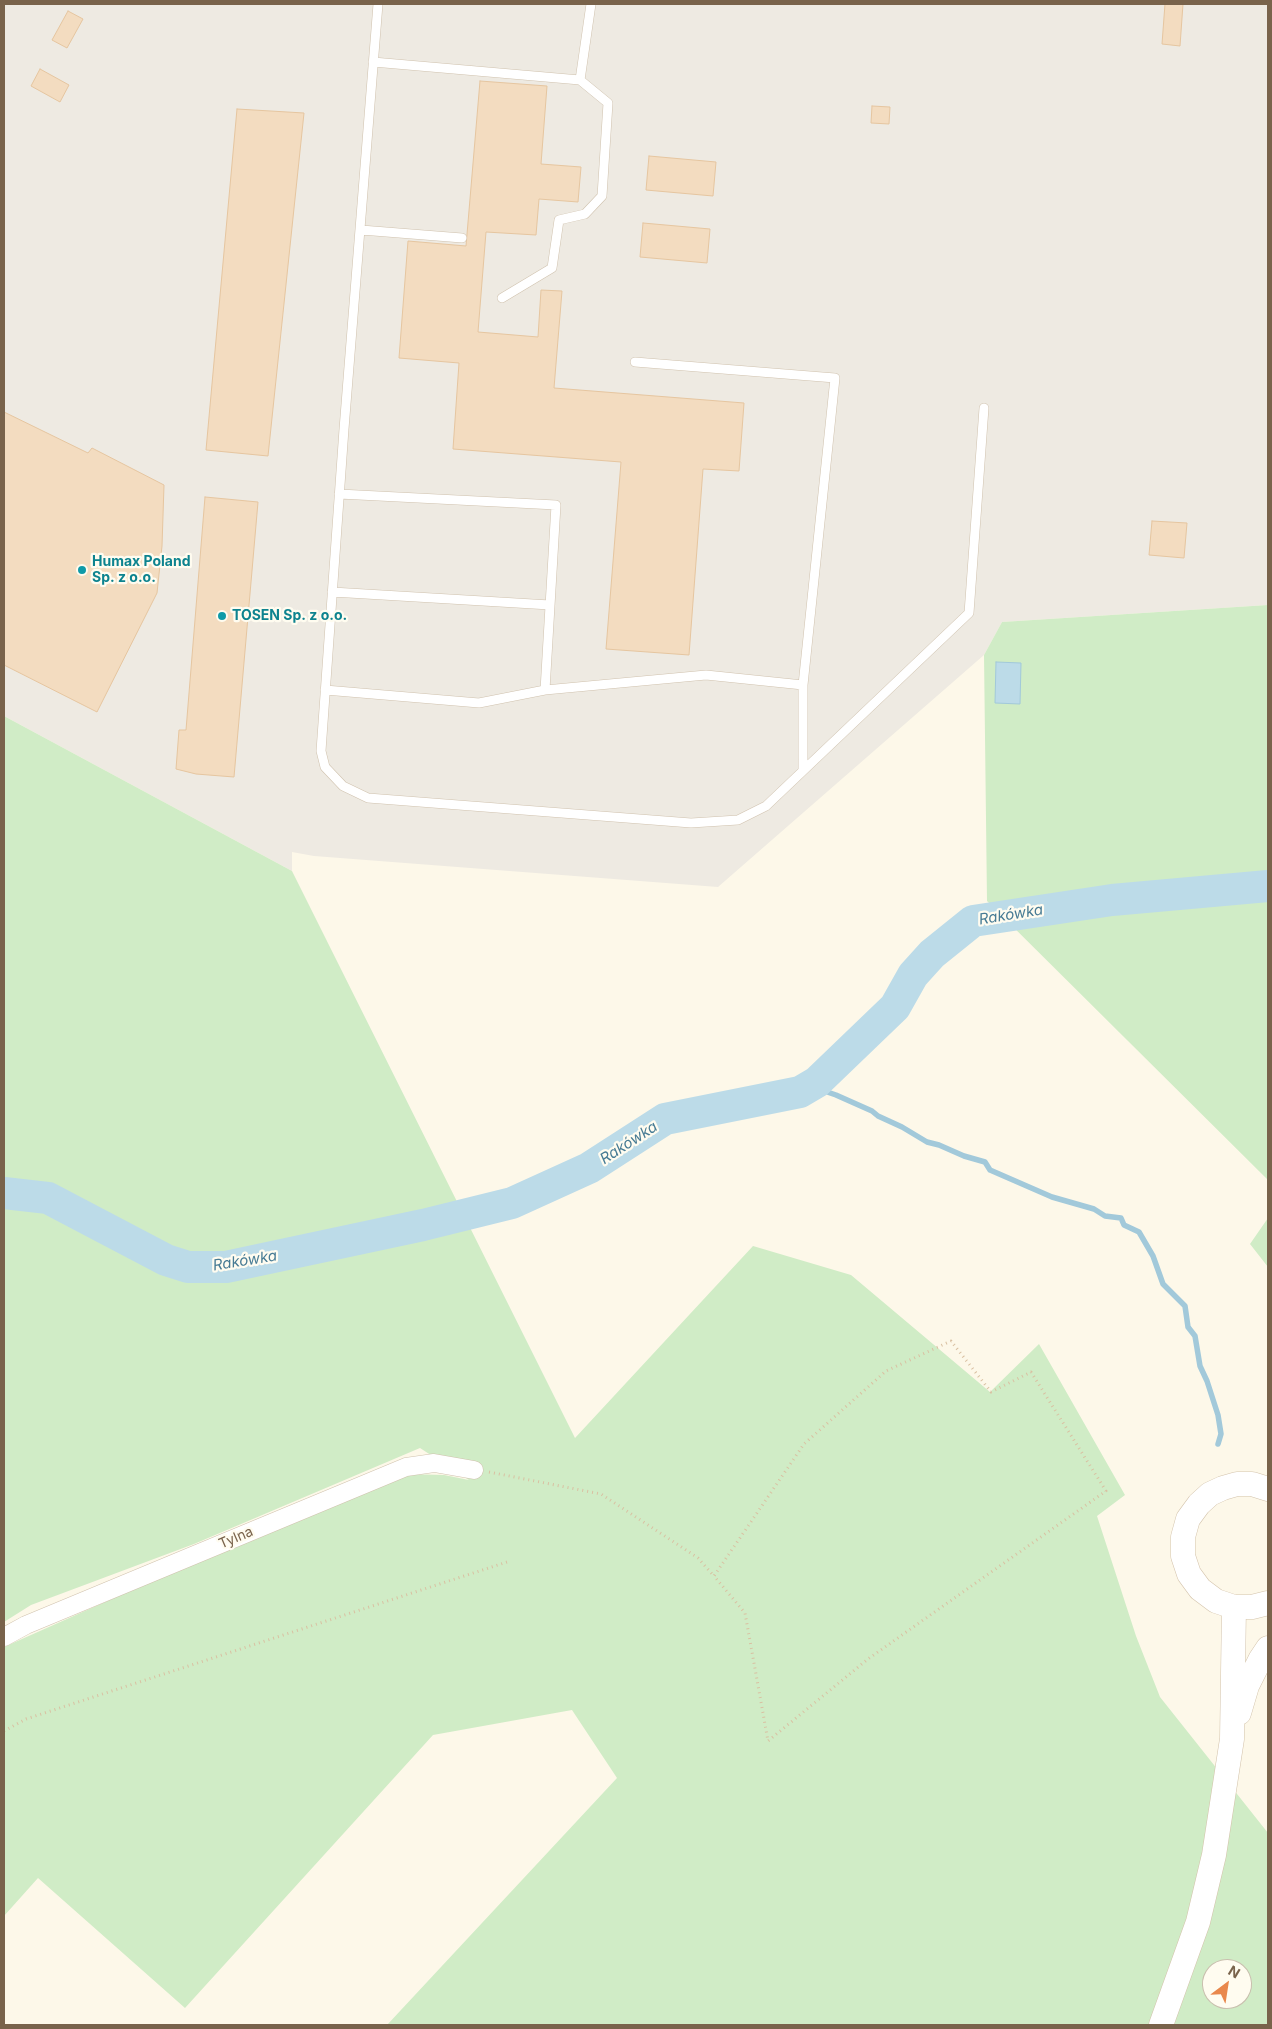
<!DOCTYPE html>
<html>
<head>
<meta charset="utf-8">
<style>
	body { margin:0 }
	#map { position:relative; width:1272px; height:2029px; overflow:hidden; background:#fdf8e9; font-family:Inter,sans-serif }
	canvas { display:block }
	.frame { position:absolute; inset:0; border:5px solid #79634b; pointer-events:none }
	.north { position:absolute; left:1202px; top:1959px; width:50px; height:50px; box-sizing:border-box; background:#fffcf0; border:1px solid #c9bfae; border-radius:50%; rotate:31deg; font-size:14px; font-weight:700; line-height:20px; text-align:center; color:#79634b }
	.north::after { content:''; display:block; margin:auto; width:18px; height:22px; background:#e9884c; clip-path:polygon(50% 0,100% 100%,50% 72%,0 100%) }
</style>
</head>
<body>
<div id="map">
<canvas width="1272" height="2029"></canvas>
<div class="frame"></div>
<div class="north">N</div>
</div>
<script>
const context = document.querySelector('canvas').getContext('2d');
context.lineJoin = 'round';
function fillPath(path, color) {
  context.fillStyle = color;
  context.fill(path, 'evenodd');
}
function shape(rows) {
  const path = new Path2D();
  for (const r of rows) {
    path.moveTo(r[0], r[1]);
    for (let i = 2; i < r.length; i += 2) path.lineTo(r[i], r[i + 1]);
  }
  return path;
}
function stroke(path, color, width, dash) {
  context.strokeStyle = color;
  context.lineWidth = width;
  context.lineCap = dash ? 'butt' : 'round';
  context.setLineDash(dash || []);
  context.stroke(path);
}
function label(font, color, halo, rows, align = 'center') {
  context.font = font + ' Inter,sans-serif';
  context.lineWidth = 4.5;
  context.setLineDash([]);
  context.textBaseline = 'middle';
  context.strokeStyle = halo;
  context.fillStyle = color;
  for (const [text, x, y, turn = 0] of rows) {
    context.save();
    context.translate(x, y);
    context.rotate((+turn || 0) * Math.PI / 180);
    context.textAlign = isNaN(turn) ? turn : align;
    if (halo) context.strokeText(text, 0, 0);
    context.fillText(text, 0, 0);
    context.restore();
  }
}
fillPath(shape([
	[4,4,1268,4,1268,605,1002,622,984,655,718,887,314,856,292,852,292,871,4,716]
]), '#eeeae2');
fillPath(shape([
	[1268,605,1268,1180,987,901,984,655,1002,622],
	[4,716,292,871,575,1438,753,1246,851,1275,990,1392,1039,1344,1125,1495,1097,1516,1136,1636,1160,1697,1268,1833,1268,2025,387,2025,617,1778,572,1710,433,1735,185,2008,38,1878,4,1916,4,1647,177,1570,404,1474,444,1475,469,1480,420,1448,194,1544,31,1605,4,1622],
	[1212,1969,1242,1969,1242,1999,1212,1999],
	[1268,1218,1268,1267,1250,1244]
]), '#d0ecc6');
const water = shape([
	[996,662,1021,663,1020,704,995,703,996,662]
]);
fillPath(water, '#bcdbe8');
stroke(water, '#a2c9da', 1);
stroke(shape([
	[810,1086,836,1095,872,1111,878,1116,902,1127,927,1142,939,1145,964,1156,985,1162,990,1170,1052,1197,1094,1209,1105,1216,1121,1218,1124,1225,1139,1232,1153,1256,1163,1284,1185,1306,1188,1327,1195,1336,1200,1366,1207,1381,1218,1415,1221,1434,1218,1444]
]), '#a2c9da', 5.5);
stroke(shape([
	[4,1193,48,1198,166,1260,188,1267,226,1267,423,1225,512,1203,589,1168,665,1119,800,1092,817,1082,895,1007,913,975,932,954,973,921,1112,900,1268,886]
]), '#bcdbe8', 32);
const building = shape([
	[1165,4,1183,4,1180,46,1162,44,1165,4],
	[68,11,83,19,67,48,52,40,68,11],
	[40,69,69,85,60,102,31,86,40,69],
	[480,81,547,86,541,164,581,167,578,202,539,199,536,235,486,232,478,332,538,337,541,290,562,291,554,388,744,403,739,471,703,469,689,655,606,649,621,462,453,449,459,363,399,358,408,241,466,246,480,81],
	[872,106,890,107,889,124,871,123,872,106],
	[237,109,304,113,268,456,206,450,237,109],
	[649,156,716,162,713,196,646,190,649,156],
	[643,223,710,229,707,263,640,257,643,223],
	[4,412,88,453,92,448,164,485,162,546,157,593,97,712,4,665,4,412],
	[205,497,258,502,234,777,196,774,176,769,179,730,186,730,205,497],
	[1152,521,1187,523,1184,558,1149,555,1152,521]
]);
fillPath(building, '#f3dcc0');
stroke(building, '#e6c6a0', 1);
const lane = shape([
	[378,4,344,429,321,751,325,767,343,786,368,798,691,823,738,820,766,806,969,613,984,408],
	[373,62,580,80,591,4],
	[361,230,462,238],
	[502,298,552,268,559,220,585,214,602,196,608,103,580,80],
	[635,362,835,378,803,685],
	[332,592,550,605],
	[325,690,479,703,545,690,556,505,339,494],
	[545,690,706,675,803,685,803,770]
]);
const street = shape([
	[4,1637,26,1625,406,1467,434,1463,474,1470]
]);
const secondary = shape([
	[1268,1489,1252,1484,1237,1484,1223,1488,1210,1494,1199,1504,1188,1519,1183,1537,1183,1556,1189,1574,1200,1589,1216,1601,1234,1607,1252,1607,1268,1603],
	[1239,1713,1247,1686,1260,1660,1268,1648],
	[1161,2025,1198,1922,1214,1855,1232,1739,1234,1607]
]);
stroke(lane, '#d0c2ae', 10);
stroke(street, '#d0c2ae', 19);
stroke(secondary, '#d3c3ab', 25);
stroke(shape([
	[489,1472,601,1494,698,1558,714,1576,804,1444,886,1371,951,1341,991,1392,1031,1372,1106,1491,868,1659,768,1741,745,1613,714,1576],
	[4,1731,26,1719,507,1562]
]), '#d9c0a2', 3, [1, 4]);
stroke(lane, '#fff', 9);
stroke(street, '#fff', 18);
stroke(secondary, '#fff', 24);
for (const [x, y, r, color] of [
	[82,570,5,"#0f9aa8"],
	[222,616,5,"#0f9aa8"]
]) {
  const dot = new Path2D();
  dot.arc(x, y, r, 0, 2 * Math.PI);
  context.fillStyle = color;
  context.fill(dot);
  stroke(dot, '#fffcf0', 2);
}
label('bold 14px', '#0d838f', '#fffcf0', [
	["Humax Poland",92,562],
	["Sp. z o.o.",92,578],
	["TOSEN Sp. z o.o.",232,616]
], 'left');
label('14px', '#79634b', '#fffcf0', [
	["Tylna",236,1538,-23]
]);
label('italic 15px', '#477b94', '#fffcf0', [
	["Rakówka",1011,915,-9],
	["Rakówka",629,1143,-33],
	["Rakówka",245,1261,-9]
]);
</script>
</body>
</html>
